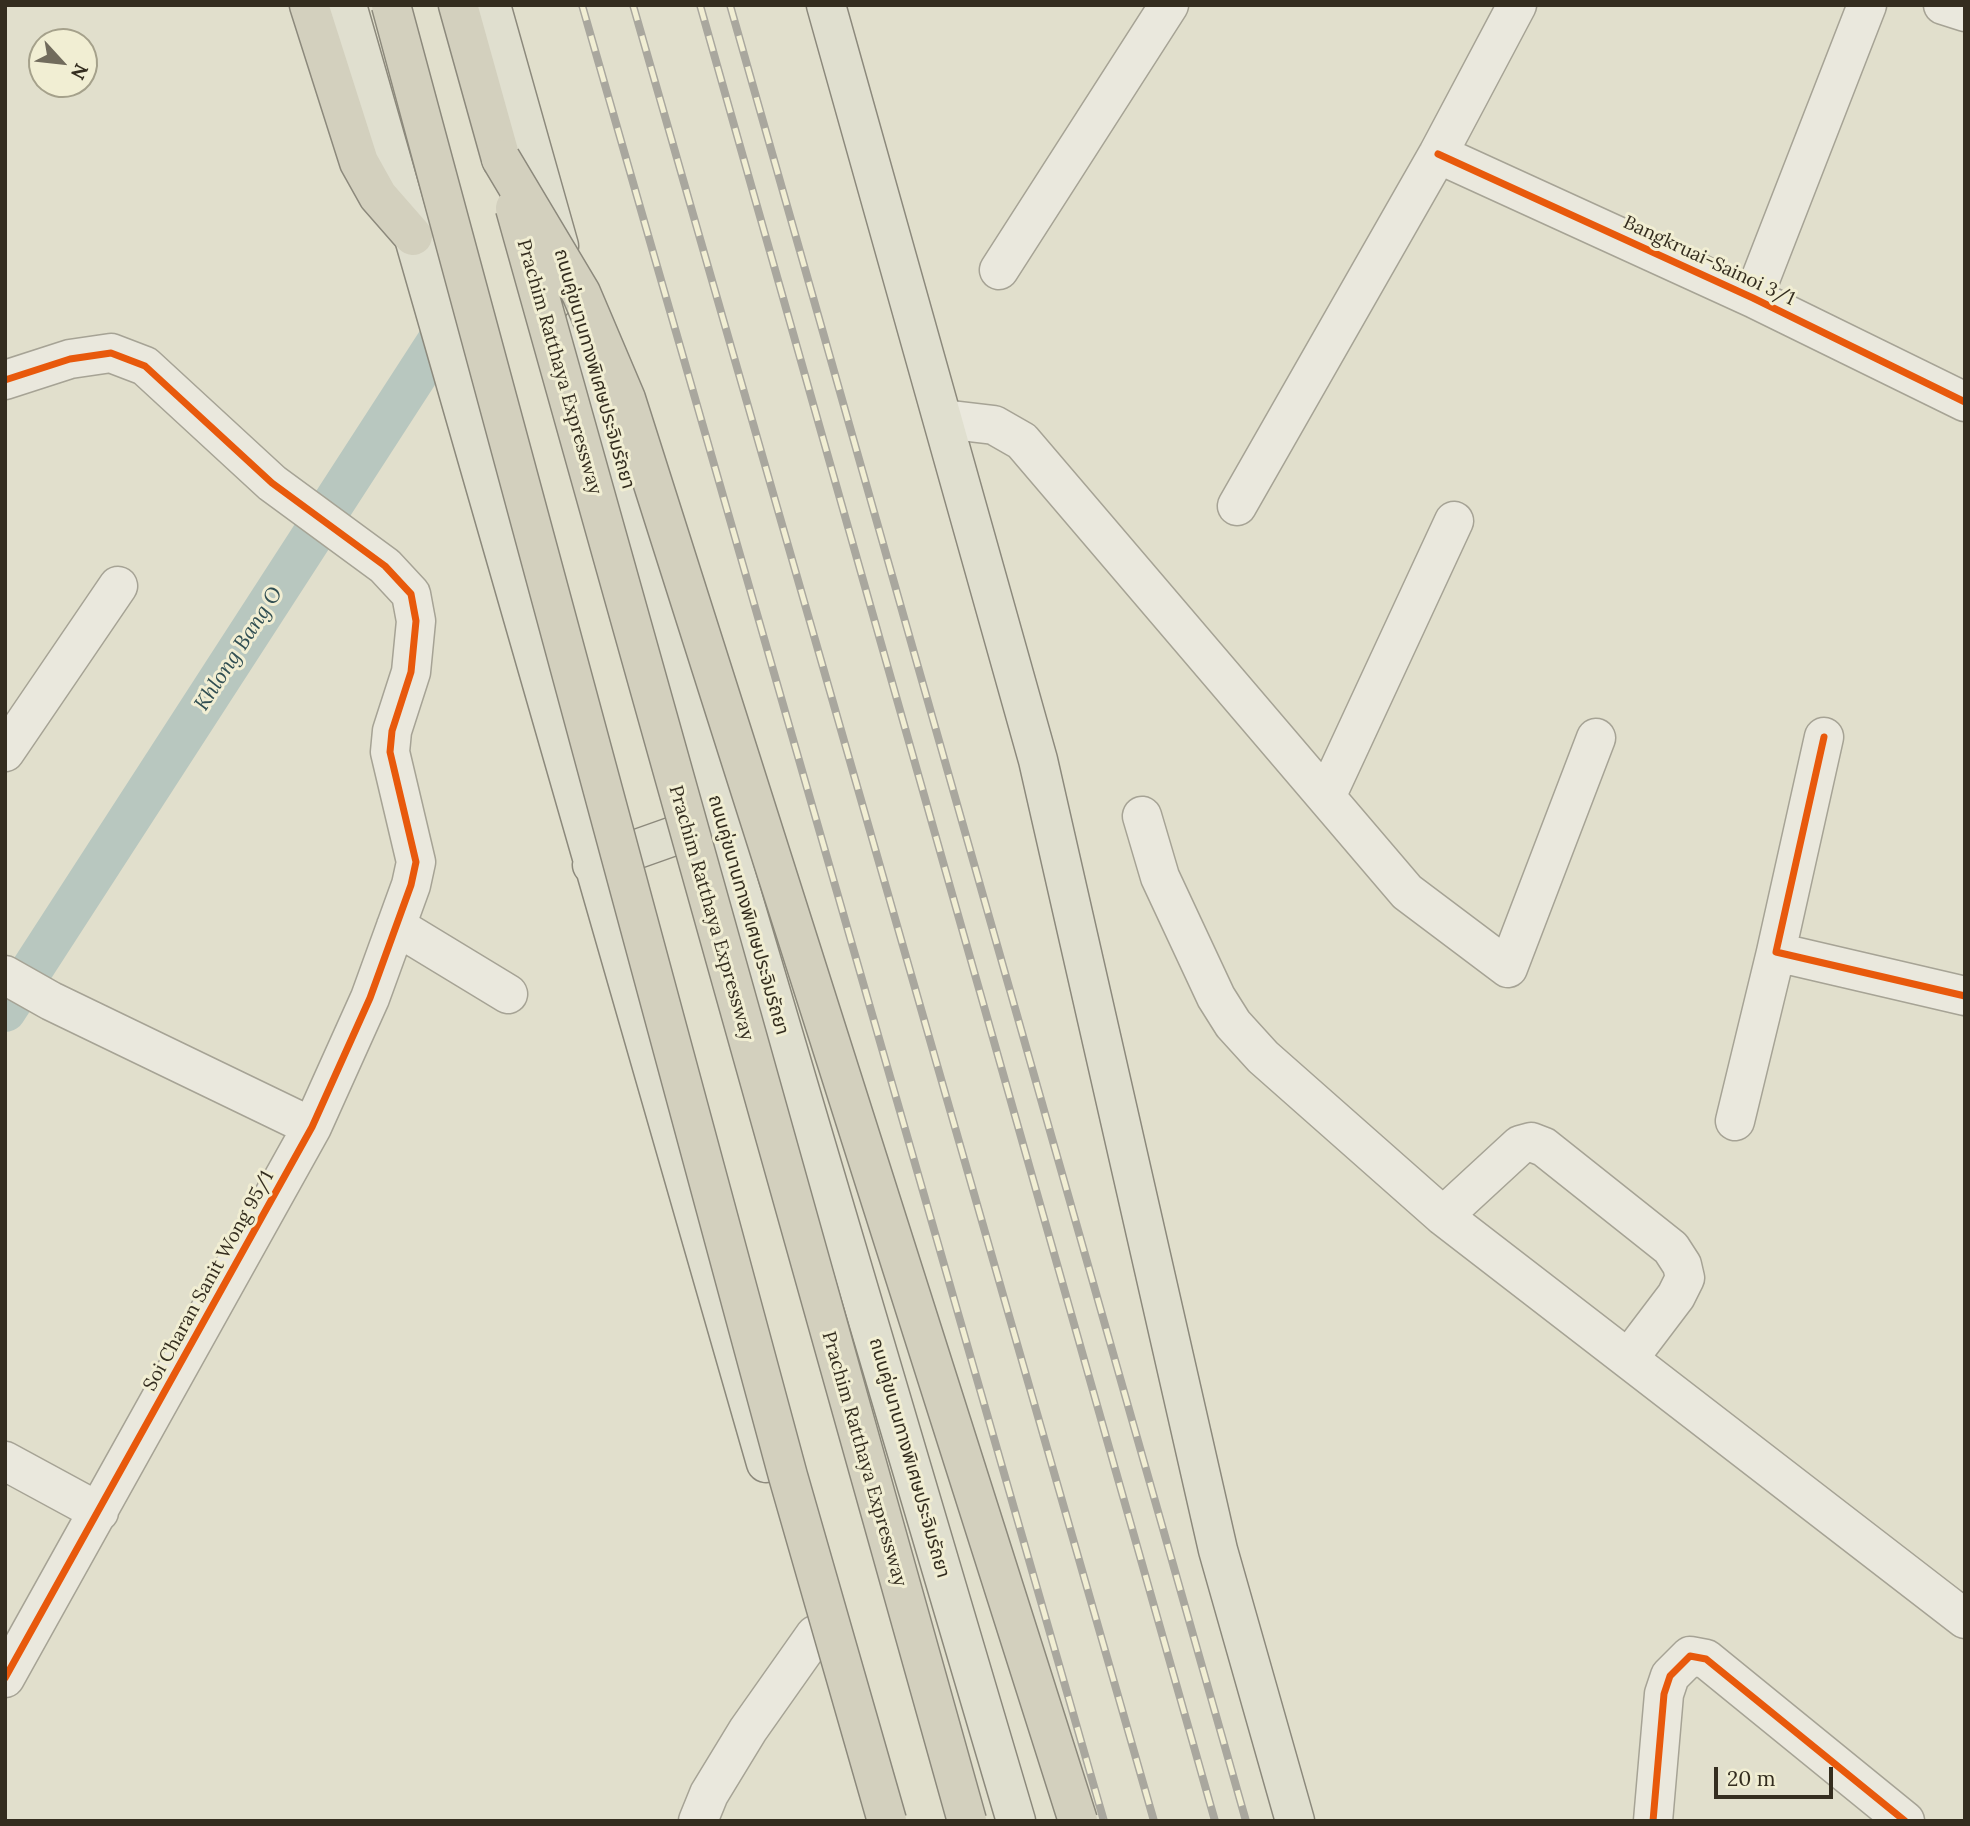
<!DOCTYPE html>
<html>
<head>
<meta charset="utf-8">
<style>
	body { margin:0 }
	#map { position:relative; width:1970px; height:1826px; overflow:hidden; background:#e1dfcc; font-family:Lora,serif }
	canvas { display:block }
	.frame { position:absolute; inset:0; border:7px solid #342d1f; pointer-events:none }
	.north { position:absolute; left:28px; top:28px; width:70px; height:70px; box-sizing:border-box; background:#f1eed3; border:2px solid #a5a18b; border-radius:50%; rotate:117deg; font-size:19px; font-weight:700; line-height:28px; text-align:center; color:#342d1f }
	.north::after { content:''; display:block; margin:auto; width:24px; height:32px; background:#716b5c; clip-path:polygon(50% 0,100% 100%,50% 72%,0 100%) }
	.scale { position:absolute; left:1714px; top:1767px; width:119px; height:32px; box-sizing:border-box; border:4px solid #342d1f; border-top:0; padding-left:9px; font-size:21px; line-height:24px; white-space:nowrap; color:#342d1f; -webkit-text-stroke:5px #f1eed3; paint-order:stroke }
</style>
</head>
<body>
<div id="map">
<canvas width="1970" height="1826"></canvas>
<div class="frame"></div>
<div class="north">N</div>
<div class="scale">20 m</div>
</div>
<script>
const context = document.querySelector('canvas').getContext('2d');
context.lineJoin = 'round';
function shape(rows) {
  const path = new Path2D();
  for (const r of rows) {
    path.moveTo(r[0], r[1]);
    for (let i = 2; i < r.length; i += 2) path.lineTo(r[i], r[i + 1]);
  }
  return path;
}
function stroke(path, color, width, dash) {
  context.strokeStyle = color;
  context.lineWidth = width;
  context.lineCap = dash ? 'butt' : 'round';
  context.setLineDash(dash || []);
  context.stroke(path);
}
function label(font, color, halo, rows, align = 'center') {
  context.font = font + ' Lora,"Noto Sans Thai",serif';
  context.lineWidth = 6;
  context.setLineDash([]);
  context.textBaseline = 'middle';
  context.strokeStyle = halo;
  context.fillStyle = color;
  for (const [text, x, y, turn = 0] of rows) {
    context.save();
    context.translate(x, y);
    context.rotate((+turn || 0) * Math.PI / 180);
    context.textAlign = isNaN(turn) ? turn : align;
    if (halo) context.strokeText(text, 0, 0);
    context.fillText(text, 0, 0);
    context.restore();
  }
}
stroke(shape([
	[5,1011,459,309]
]), '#b8c7bf', 42);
const minor = shape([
	[1943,5,1965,12],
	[1438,154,1753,298,1965,402],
	[999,270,1169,5],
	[1753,298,1867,5],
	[5,380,70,359,111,353,145,366,272,483,385,566,411,594,416,621,411,672,392,731,390,752,416,862,411,885,370,998,312,1127,5,1678],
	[943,419,994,425,1022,441,1407,892,1508,968,1596,738],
	[1237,506,1438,154,1517,5],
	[1824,737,1776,952,1965,996],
	[5,752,118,586],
	[1326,797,1454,521],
	[1142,816,1160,877,1216,997,1233,1024,1263,1057,1443,1216,1965,1619],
	[396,926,508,994],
	[5,975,51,1001,312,1127],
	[1735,1121,1776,952],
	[1443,1216,1520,1145,1531,1142,1544,1147,1671,1248,1682,1265,1685,1278,1676,1296,1629,1358],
	[5,1461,99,1512],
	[698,1821,709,1794,748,1730,815,1635],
	[1653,1821,1664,1694,1670,1676,1690,1656,1706,1659,1905,1821]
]);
const major = shape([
	[347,5,766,1463],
	[491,5,559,246],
	[826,5,1038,760,1218,1550,1295,1821],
	[582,327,720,820,1016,1821],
	[592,865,719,820]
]);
const highway = shape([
	[309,5,359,162,378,196,413,236],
	[458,5,501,159]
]);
stroke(minor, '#a6a395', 41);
stroke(major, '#8c897c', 41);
stroke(highway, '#8c897c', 41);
stroke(minor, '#eae8dd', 38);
stroke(major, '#e0dfcf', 38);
stroke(highway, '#d3d0be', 38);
const rail = shape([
	[582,5,1104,1821],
	[633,5,1154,1821],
	[700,5,1215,1821],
	[730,5,1246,1821]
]);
stroke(rail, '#a9a79e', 8);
stroke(rail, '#f1eed3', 5, [16]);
const highwayBridge = shape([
	[391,5,788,1476,887,1821],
	[501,159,581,293,626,399,1078,1821],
	[515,208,967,1821]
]);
stroke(highwayBridge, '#8c897c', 41, []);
stroke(highwayBridge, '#d3d0be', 38);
stroke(shape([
	[1438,154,1753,298,1965,402],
	[5,380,70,359,111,353,145,366,272,483,385,566,411,594,416,621,411,672,392,731,390,752,416,862,411,885,370,998,312,1127,5,1678],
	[1824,737,1776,952,1965,996],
	[1653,1821,1664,1694,1670,1676,1690,1656,1706,1659,1905,1821]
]), '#e8590c', 7);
label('19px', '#342d1f', '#f1eed3', [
	["Bangkruai-Sainoi 3/1",1709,261,25],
	["Prachim Ratthaya Expressway",559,367,74],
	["ถนนคู่ขนานทางพิเศษประจิมรัถยา",594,369,74],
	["Prachim Ratthaya Expressway",711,913,74],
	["ถนนคู่ขนานทางพิเศษประจิมรัถยา",748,915,74],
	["Soi Charan Sanit Wong 95/1",209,1281,-61],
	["ถนนคู่ขนานทางพิเศษประจิมรัถยา",909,1458,74],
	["Prachim Ratthaya Expressway",864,1459,74]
]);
label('italic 21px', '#304e52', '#f1eed3', [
	["Khlong Bang O",239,649,-57]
]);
</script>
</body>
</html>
